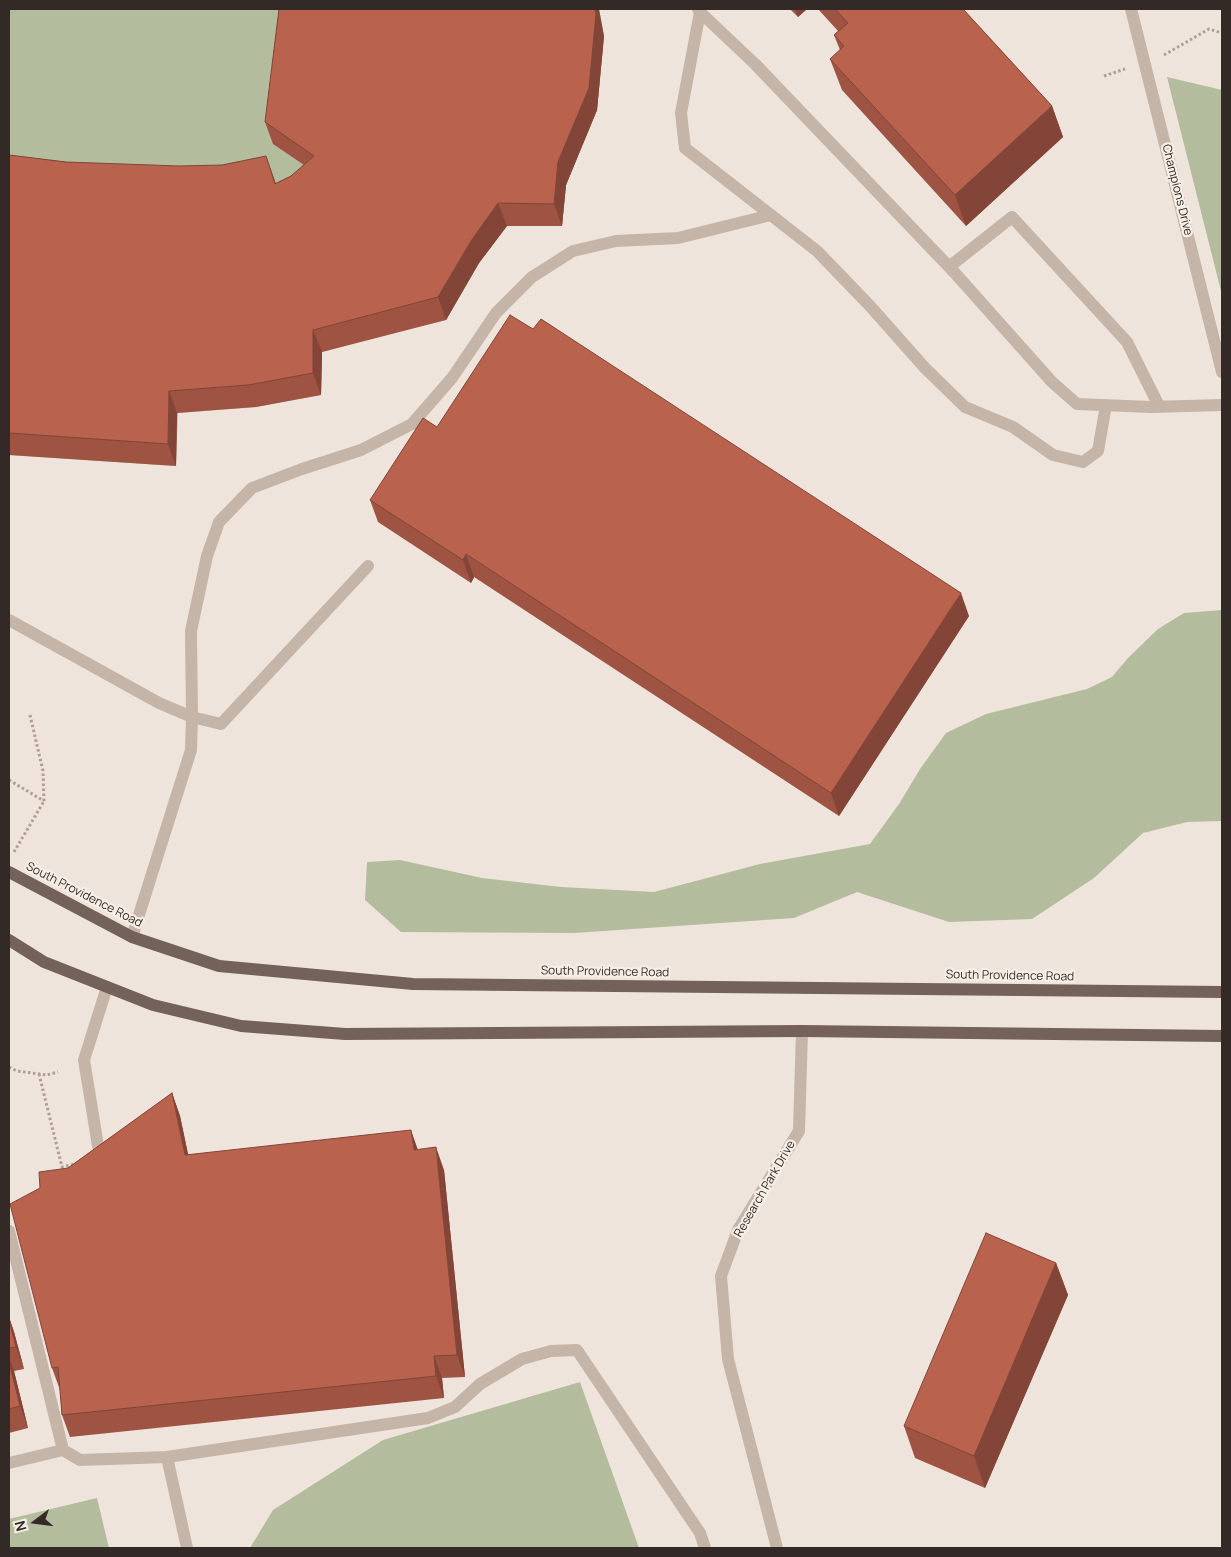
<!DOCTYPE html>
<html>
<head>
<meta charset="utf-8">
<style>
	body { margin:0 }
	#map { position:relative; width:1231px; height:1557px; overflow:hidden; background:#efe4db; font-family:Manrope,sans-serif }
	canvas { display:block }
	.frame { position:absolute; inset:0; border:10px solid #332a27; pointer-events:none }
	.north { position:absolute; left:10px; top:1497px; width:50px; height:50px; -webkit-text-stroke:4px #f7eee6; paint-order:stroke; rotate:255deg; font-size:14px; font-weight:700; line-height:20px; text-align:center; color:#332a27 }
	.north::after { content:''; display:block; margin:auto; width:18px; height:22px; background:#332a27; clip-path:polygon(50% 0,100% 100%,50% 72%,0 100%) }
</style>
</head>
<body>
<div id="map">
<canvas width="1231" height="1557"></canvas>
<div class="frame"></div>
<div class="north">N</div>
</div>
<script>
const context = document.querySelector('canvas').getContext('2d');
context.lineJoin = 'round';
function fillPath(path, color) {
  context.fillStyle = color;
  context.fill(path, 'evenodd');
}
function shape(rows) {
  const path = new Path2D();
  for (const r of rows) {
    path.moveTo(r[0], r[1]);
    for (let i = 2; i < r.length; i += 2) path.lineTo(r[i], r[i + 1]);
  }
  return path;
}
function stroke(path, color, width, dash) {
  context.strokeStyle = color;
  context.lineWidth = width;
  context.lineCap = dash ? 'butt' : 'round';
  context.setLineDash(dash || []);
  context.stroke(path);
}
function label(font, color, halo, rows, align = 'center') {
  context.font = font + ' Manrope,sans-serif';
  context.lineWidth = 4.5;
  context.setLineDash([]);
  context.textBaseline = 'middle';
  context.strokeStyle = halo;
  context.fillStyle = color;
  for (const [text, x, y, turn = 0] of rows) {
    context.save();
    context.translate(x, y);
    context.rotate((+turn || 0) * Math.PI / 180);
    context.textAlign = isNaN(turn) ? turn : align;
    if (halo) context.strokeText(text, 0, 0);
    context.fillText(text, 0, 0);
    context.restore();
  }
}
fillPath(shape([
	[9,9,599,9,604,36,597,110,566,185,562,226,506,226,479,263,446,320,395,332,322,352,321,395,256,407,178,413,176,466,9,455],
	[1167,77,1222,90,1222,295],
	[1222,610,1222,821,1187,822,1143,833,1094,878,1032,919,949,922,857,892,794,918,574,933,401,932,365,900,367,862,400,860,482,878,561,887,654,892,760,864,870,844,899,804,920,769,946,733,986,714,1087,689,1112,677,1128,658,1158,629,1184,613],
	[580,1382,639,1548,250,1548,273,1510,383,1440],
	[97,1498,109,1548,9,1548,9,1519]
]), '#b3bc9c');
stroke(shape([
	[1164,55,1209,29,1222,33],
	[1104,76,1125,69],
	[30,715,43,771,44,801],
	[9,780,44,801],
	[14,852,44,801],
	[9,1067,17,1071,47,1075,58,1072],
	[39,1074,62,1167,75,1164]
]), '#b19e92', 3, [2.5, 2.5]);
stroke(shape([
	[698,9,700,12,681,113,685,148,817,251,870,306,925,368,965,407,1013,427,1053,455,1083,462,1098,451,1106,405],
	[700,12,755,64,954,272,1052,382,1077,404,1151,407,1222,405],
	[949,267,1012,217,1127,342,1159,406],
	[9,620,159,703,192,717,191,631,207,556,219,522,252,488,302,469,361,450,412,424,452,378,496,313,532,277,573,251,616,241,678,238,771,215],
	[132,937,191,750,192,717,221,724,368,566],
	[98,1146,84,1060,107,987],
	[9,1231,63,1450,9,1463],
	[63,1450,80,1460,167,1457,187,1548],
	[167,1457,428,1418,455,1407,480,1384,522,1359,551,1351,577,1350,700,1533,705,1548]
]), '#c5b4a8', 12);
stroke(shape([
	[1131,9,1222,372],
	[777,1548,728,1359,721,1276,738,1230,799,1131,802,1031]
]), '#c5b4a8', 12);
stroke(shape([
	[9,872,132,937,219,966,413,984,1222,992],
	[9,940,44,962,153,1005,241,1026,345,1034,802,1031,1222,1036]
]), '#73615a', 12);
fillPath(shape([
	[790,9,807,9,798,17],
	[818,9,963,9,1052,106,1063,137,966,226,842,90,830,59,840,50,834,35,838,31],
	[604,36,597,110,566,185,562,226,507,226,479,263,446,320,322,352,321,395,256,407,177,413,176,466,9,455,9,155,66,162,276,183,291,176,304,165,273,144,265,122],
	[437,427,969,616,839,816,474,577,471,583,378,522,370,500],
	[172,1093,180,1116,188,1155,418,1150,444,1170,465,1377,442,1378,444,1398,70,1437,62,1415,60,1390,52,1368,40,1188],
	[1056,1263,1068,1295,985,1488,915,1458,904,1426],
	[9,1317,14,1332,24,1369,14,1371,28,1428,9,1433]
]), '#9f5443');
fillPath(shape([
	[595,9,599,9,604,36,597,110,566,185,562,226,554,204,558,162],
	[795,9,807,9,798,17],
	[1052,106,1063,137,966,226,955,195],
	[266,156,274,178,283,206,275,184],
	[498,203,507,226,479,263,446,320,438,297,471,241],
	[313,330,322,352,321,395,313,373],
	[169,391,177,413,176,466,168,444],
	[466,554,474,577,471,583,463,560],
	[961,593,969,616,839,816,831,793],
	[172,1093,180,1116,193,1177,185,1155],
	[411,1130,419,1153,414,1150],
	[436,1147,444,1170,465,1377,457,1355],
	[1056,1263,1068,1295,985,1488,974,1456],
	[9,1317,14,1332,24,1369,16,1347,9,1320],
	[434,1356,442,1378,444,1398,436,1376],
	[9,1358,14,1371,28,1428,20,1406,9,1362]
]), '#824537');
const building = shape([
	[279,9,595,9,596,14,589,88,558,162,554,204,498,203,471,241,438,297,313,330,313,373,248,385,169,391,168,444,9,433,9,155,66,162,179,166,222,165,266,156,275,184,291,176,314,156,265,122,279,9],
	[835,9,963,9,1052,106,955,195,830,59,844,46,834,35,848,23,835,9],
	[510,315,533,329,541,319,961,593,831,793,466,554,463,560,370,500,423,418,437,427,510,315],
	[172,1093,185,1155,411,1130,414,1150,436,1147,457,1355,434,1356,436,1376,62,1415,58,1367,52,1368,10,1204,40,1188,39,1172,68,1168,172,1093],
	[986,1233,1056,1263,974,1456,904,1426,986,1233],
	[9,1320,16,1347,9,1348,9,1320],
	[9,1362,20,1406,9,1409,9,1362]
]);
fillPath(building, '#b9624e');
stroke(building, '#824537', 1);
label('12px', '#332a27', '#f7eee6', [
	["Champions Drive",1177,190,76],
	["South Providence Road",84,895,27],
	["South Providence Road",605,972,1],
	["South Providence Road",1010,976,1],
	["Research Park Drive",765,1189,-60]
]);
</script>
</body>
</html>
